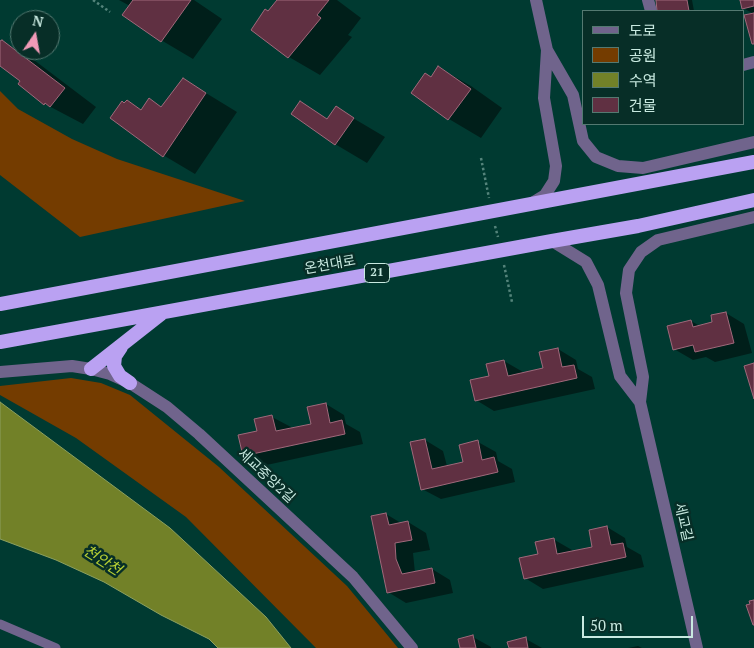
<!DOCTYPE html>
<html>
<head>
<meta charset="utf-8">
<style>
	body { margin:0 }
	#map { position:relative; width:754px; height:648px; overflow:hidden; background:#003a31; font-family:"PT Serif","Noto Sans KR",serif }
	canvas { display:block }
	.legend { position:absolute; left:582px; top:10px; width:162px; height:115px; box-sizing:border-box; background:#072e27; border:1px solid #547971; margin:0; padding:6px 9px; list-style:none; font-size:15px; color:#c8e9e0 }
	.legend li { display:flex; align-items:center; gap:10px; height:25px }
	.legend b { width:25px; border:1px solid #547971 }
	.north { position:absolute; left:10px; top:10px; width:50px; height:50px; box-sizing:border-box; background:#072e27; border:1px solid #547971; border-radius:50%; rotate:12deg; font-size:14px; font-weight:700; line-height:20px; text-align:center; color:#c8e9e0 }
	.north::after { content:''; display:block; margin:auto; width:18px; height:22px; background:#f09ab7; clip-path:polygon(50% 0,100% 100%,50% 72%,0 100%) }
	.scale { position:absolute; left:582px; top:616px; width:111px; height:22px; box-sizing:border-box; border:2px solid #c8e9e0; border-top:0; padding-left:6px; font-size:15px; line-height:18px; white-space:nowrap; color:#c8e9e0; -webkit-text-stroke:4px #072e27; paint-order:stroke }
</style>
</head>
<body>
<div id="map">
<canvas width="754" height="648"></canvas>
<ul class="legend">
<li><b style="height:6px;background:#70648c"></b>도로</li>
<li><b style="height:14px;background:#743c00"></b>공원</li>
<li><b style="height:14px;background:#728128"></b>수역</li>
<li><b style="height:14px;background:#603042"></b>건물</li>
</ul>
<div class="north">N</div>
<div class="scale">50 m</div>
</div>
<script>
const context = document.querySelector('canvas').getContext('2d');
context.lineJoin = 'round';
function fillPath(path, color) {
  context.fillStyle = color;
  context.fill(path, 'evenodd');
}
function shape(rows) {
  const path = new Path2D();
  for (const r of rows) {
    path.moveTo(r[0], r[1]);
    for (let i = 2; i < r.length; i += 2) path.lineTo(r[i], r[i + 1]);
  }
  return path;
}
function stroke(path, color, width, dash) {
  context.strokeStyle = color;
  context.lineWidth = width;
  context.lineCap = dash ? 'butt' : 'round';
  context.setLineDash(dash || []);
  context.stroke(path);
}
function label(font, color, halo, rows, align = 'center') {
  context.font = font + ' "PT Serif","Noto Sans KR",serif';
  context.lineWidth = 5;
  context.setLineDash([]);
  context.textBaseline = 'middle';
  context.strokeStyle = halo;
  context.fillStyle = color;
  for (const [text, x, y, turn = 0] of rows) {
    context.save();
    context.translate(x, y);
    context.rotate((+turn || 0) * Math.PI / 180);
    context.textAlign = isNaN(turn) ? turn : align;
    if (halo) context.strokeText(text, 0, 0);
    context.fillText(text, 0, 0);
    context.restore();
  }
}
fillPath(shape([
	[0,91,18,109,72,139,117,159,245,201,80,237,0,175],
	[71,378,101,383,130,395,219,467,347,586,398,648,316,648,186,517,76,438,0,395,0,386]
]), '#743c00');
const water = shape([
	[0,402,170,528,266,617,291,648,218,648,209,639,161,615,104,582,56,560,0,539,0,402]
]);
fillPath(water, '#728128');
stroke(water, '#8ca05f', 1);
fillPath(shape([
	[119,0,194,0,222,19,193,59,161,40,130,6],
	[278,0,337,0,361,18,348,35,352,37,320,75,289,57,269,13],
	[657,0,692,0,694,11,659,11],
	[741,0,754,0,754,44,754,14,743,8],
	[3,42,34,60,96,107,83,124,45,104,22,80,0,64,0,43],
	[439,68,471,86,502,108,481,138,449,119,413,93,431,78],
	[183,79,237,112,195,174,163,155,125,104,127,101,142,110,149,100,162,107],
	[301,103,328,119,336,108,385,137,367,163,335,144],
	[726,313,744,324,752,353,715,362,706,357,693,360,674,349,691,321,700,326,714,323],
	[558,349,576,360,578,369,592,377,595,389,494,411,476,400,490,377,504,361,523,372,523,374,545,369],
	[326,404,344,415,346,424,360,432,363,444,262,466,244,455,258,432,272,417,291,427,291,429,312,425],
	[425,440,443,451,447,466,465,462,478,442,496,452,498,461,512,469,515,482,441,499,422,489],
	[386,514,401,523,408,522,426,533,430,550,413,553,415,573,432,569,450,580,453,593,406,603,388,592],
	[607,527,625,538,627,547,641,555,644,567,543,589,525,578,539,555,553,539,572,550,572,552,594,548],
	[473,637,491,647,491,648,461,648],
	[526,639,542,648,510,648],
	[638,646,642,648,628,648]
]), '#0007');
const building = shape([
	[133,0,191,0,161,42,122,15,133,0],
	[277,0,329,0,317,15,321,18,288,58,251,30,265,9,268,11,277,0],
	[656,0,687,0,689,11,657,11,656,0],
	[740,0,754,0,754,6,742,9,740,0],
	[754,13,754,44,752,44,744,15,754,13],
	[2,40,65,88,50,107,45,103,44,105,18,84,20,81,0,66,0,41,2,40],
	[438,66,471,89,448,120,411,93,425,73,431,77,438,66],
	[183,78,206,93,163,157,110,118,122,101,124,103,127,100,141,110,149,98,161,107,183,78],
	[300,101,327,119,336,106,354,118,335,145,291,114,300,101],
	[726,312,734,343,695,352,693,345,673,350,667,326,691,320,693,327,712,322,711,315,726,312],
	[558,348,562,367,574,365,577,378,475,401,470,380,489,376,486,364,504,360,508,376,543,368,539,352,558,348],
	[754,363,754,399,744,366,754,363],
	[326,403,330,423,342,420,345,434,243,456,238,435,257,431,254,419,272,415,276,431,311,424,307,407,326,403],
	[425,439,432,469,463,462,459,445,478,440,482,460,494,457,498,472,421,490,410,442,425,439],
	[386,513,389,525,408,521,412,540,395,543,396,559,402,574,432,568,435,583,387,593,371,516,386,513],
	[607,526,611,545,623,543,626,557,524,579,519,558,538,554,535,542,554,538,557,554,592,547,589,530,607,526],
	[754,600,754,625,753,625,746,605,750,604,749,601,754,600],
	[473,635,476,648,460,648,458,639,473,635],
	[526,637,528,648,509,648,507,642,526,637]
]);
fillPath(building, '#603042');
stroke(building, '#9f697b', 1);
stroke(shape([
	[93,0,110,12],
	[481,158,489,198],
	[495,226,498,237],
	[504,265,512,302]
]), '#54847b', 2.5, [2.5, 2.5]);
stroke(shape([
	[0,624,56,648]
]), '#70648c', 9);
stroke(shape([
	[648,0,651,11],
	[743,65,754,62]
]), '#70648c', 12);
stroke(shape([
	[547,50,573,95,583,141,596,157,618,166,643,168,754,142],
	[532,203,545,195,554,181,556,166,544,98,547,50,536,0],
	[552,241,586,262,598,285,620,376,640,402],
	[0,372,72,366,91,369,110,374,130,383,167,407,199,434,353,577,412,648],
	[697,648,640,402,643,377,626,293,629,270,641,252,658,240,754,217]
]), '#70648c', 12);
stroke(shape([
	[0,304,754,162],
	[0,342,552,241,638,226,754,200],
	[121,347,115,356,114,366,120,376,130,383],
	[91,369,161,314]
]), '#baa1f2', 14);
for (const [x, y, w] of [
	[377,273,25]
]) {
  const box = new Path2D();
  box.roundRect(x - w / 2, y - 9.5, w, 19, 4);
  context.fillStyle = '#072e27';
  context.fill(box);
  stroke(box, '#c8e9e0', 1);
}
label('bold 12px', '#c8e9e0', null, [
	["21",377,273]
]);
label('14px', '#c8e9e0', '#072e27', [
	["온천대로",330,265,-10],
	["세교중앙2길",266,476,43],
	["세교길",683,522,77]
]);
label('italic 15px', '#b7cf34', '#072e27', [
	["천안천",102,561,33]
]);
</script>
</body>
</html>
